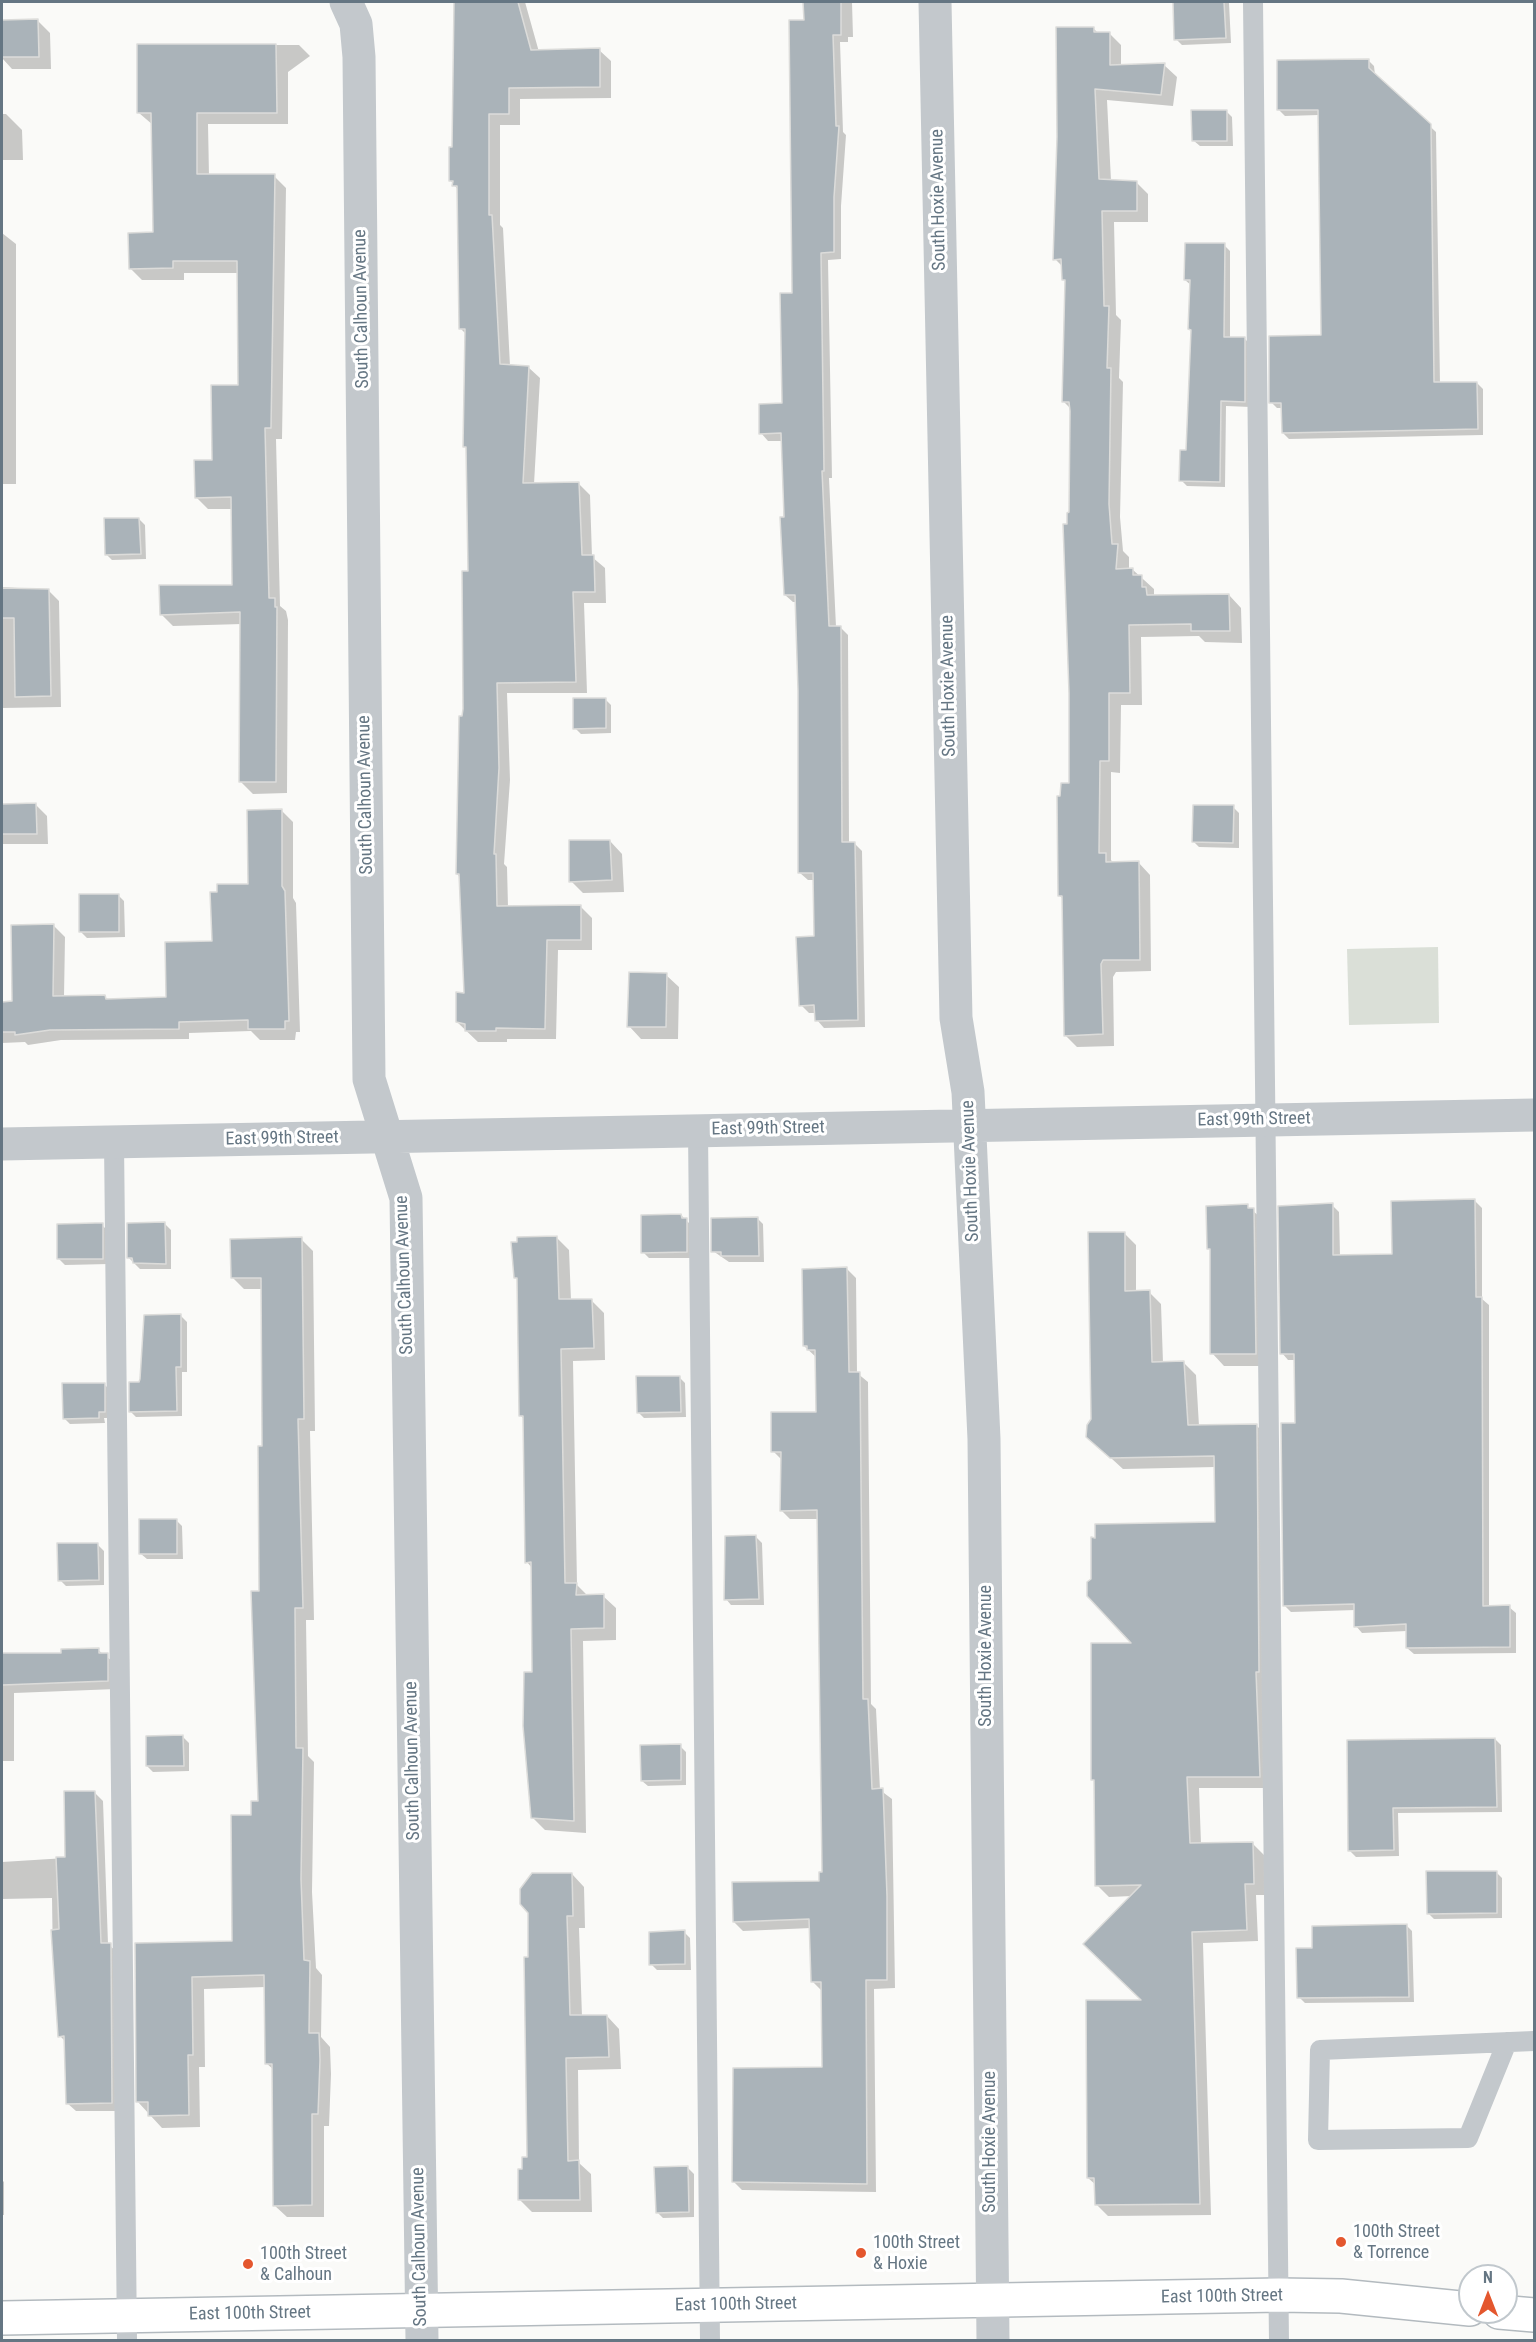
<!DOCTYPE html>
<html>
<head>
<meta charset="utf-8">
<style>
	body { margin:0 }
	#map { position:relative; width:1536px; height:2342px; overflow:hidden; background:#fafaf8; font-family:"Roboto Condensed",sans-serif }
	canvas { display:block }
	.frame { position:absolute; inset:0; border:3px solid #657683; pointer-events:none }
	.north { position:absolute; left:1458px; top:2264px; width:60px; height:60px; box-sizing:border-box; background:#fff; border:2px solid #c1c8cd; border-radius:50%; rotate:0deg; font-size:16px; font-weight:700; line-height:24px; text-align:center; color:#657683 }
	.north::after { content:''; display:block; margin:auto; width:21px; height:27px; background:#e4572e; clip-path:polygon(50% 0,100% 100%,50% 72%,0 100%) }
</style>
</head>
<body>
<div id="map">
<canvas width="1536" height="2342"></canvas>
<div class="frame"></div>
<div class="north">N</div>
</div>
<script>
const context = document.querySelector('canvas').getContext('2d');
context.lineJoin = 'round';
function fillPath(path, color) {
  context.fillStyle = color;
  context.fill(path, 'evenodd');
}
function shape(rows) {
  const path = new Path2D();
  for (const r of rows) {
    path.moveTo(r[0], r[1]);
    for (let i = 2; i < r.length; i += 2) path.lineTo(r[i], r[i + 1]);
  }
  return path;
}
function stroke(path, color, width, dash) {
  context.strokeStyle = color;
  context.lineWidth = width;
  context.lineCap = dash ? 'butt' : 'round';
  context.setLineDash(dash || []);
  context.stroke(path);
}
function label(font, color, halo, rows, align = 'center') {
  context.font = font + ' "Roboto Condensed",sans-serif';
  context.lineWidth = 6;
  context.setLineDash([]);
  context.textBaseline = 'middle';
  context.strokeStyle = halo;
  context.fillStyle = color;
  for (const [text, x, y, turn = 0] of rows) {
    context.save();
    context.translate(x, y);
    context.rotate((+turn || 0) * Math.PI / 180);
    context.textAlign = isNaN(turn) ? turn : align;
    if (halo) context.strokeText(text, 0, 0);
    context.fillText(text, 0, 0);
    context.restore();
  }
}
fillPath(shape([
	[1438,947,1439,1023,1349,1025,1347,949]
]), '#dadfd7');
fillPath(shape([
	[467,2,525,2,539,52,599,50,611,61,611,98,520,99,520,125,500,125,500,225,503,228,510,366,528,367,540,378,534,484,578,483,590,495,592,557,605,568,606,603,584,603,587,693,507,693,510,780,504,864,507,867,508,907,580,906,592,918,592,950,558,950,556,1039,507,1039,507,1042,478,1042,457,1022,465,994,460,877,457,874,469,572,468,449,465,446,466,334,461,329,459,191,450,180,454,148,455,5],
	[805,2,852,2,853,37,848,37,848,42,840,42,843,132,846,135,841,206,841,259,828,260,832,478,829,478,836,627,840,627,848,635,849,843,854,843,862,851,865,1027,824,1028,817,1020,816,1013,809,1013,801,1005,815,938,814,880,808,880,800,873,800,691,796,602,793,602,785,595,782,441,768,441,761,433,783,405,793,294],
	[1194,2,1229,3,1231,43,1182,45,1176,39],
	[2,21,38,21,50,33,51,69,12,69,2,58],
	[1094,29,1098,33,1109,33,1121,45,1121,66,1164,65,1177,77,1173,106,1107,100,1111,181,1136,182,1148,194,1148,222,1114,222,1116,315,1121,320,1119,378,1123,382,1120,517,1123,551,1129,557,1129,570,1133,570,1154,589,1154,597,1229,595,1241,608,1242,643,1205,642,1199,636,1141,637,1142,705,1121,705,1120,773,1111,772,1111,860,1113,863,1138,862,1150,875,1151,971,1116,972,1113,977,1114,1046,1077,1047,1065,1035,1063,899,1059,895,1062,797,1071,784,1069,613,1064,525,1068,525,1071,514,1072,410,1064,402,1066,282,1063,279,1063,267,1055,259],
	[139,45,299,45,310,56,288,72,288,124,208,124,209,176,274,176,286,188,282,439,276,439,280,606,286,611,288,620,287,793,253,794,241,782,242,624,173,626,161,614,233,586,232,509,208,509,196,497,214,461,240,386,238,273,184,273,184,280,142,280,130,268,154,234,153,125,139,113],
	[1368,60,1374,66,1375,75,1436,132,1440,384,1477,383,1483,389,1483,435,1289,439,1283,433,1283,408,1277,408,1271,402,1323,337,1319,115,1285,116,1279,110],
	[1226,111,1232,117,1233,146,1200,146,1194,141],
	[2,114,6,114,22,130,23,160,2,160],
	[2,233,16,244,16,484,2,484],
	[1224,245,1230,251,1230,338,1244,338,1250,344,1251,407,1226,406,1225,487,1187,486,1181,480,1187,452,1192,331,1190,329,1192,286,1185,280],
	[139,519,145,525,146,559,112,560,106,554],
	[2,587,48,590,59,601,61,707,2,708],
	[605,699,611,705,611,733,581,734,575,728],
	[35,804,47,816,48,844,2,844,2,805],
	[1233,807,1239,813,1239,848,1199,847,1193,841],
	[282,811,293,822,293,898,296,903,300,1032,296,1032,295,1040,260,1040,251,1031,189,1033,189,1039,61,1040,28,1045,25,1042,2,1043,2,1003,14,1003,54,926,65,937,64,997,105,997,109,1000,168,999,213,943,249,886],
	[610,841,622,854,624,892,583,893,571,881],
	[118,895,124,901,125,937,87,938,81,932],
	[666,975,679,987,678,1039,641,1039,629,1026],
	[1475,1201,1482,1208,1482,1299,1489,1305,1489,1607,1509,1607,1516,1613,1516,1653,1414,1654,1407,1648,1407,1631,1362,1633,1356,1626,1356,1610,1291,1612,1284,1605,1296,1425,1295,1360,1288,1360,1282,1353,1332,1205,1339,1212,1340,1256,1393,1256],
	[1247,1206,1266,1222,1268,1366,1224,1366,1212,1353,1212,1251,1209,1248],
	[681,1215,692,1226,693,1258,649,1258,643,1252],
	[757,1218,763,1224,764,1262,729,1262,713,1251],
	[165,1224,171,1230,171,1269,140,1269,129,1258],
	[102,1225,108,1231,109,1264,65,1265,59,1259],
	[1124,1233,1136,1245,1136,1292,1149,1292,1161,1304,1163,1363,1184,1363,1196,1375,1199,1426,1256,1425,1268,1437,1272,1788,1199,1788,1201,1844,1252,1843,1264,1855,1265,1895,1256,1895,1258,1941,1203,1943,1211,2215,1108,2216,1096,2204,1096,2185,1088,2178,1145,2001,1132,1896,1109,1897,1097,1885,1096,1782,1093,1779,1134,1645,1092,1580,1096,1540,1217,1523,1216,1467,1123,1469,1100,1448,1092,1420],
	[557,1238,569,1250,571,1301,591,1300,604,1313,605,1360,573,1361,577,1585,588,1596,603,1596,616,1608,616,1640,583,1641,586,1833,545,1830,532,1817,532,1568,527,1562,525,1420,520,1415,518,1280,515,1277],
	[301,1239,313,1251,315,1431,310,1431,314,1620,306,1620,308,1756,314,1762,312,1892,316,1968,322,1975,321,2037,330,2047,331,2074,329,2126,324,2126,324,2217,287,2217,274,2205,274,2070,266,2063,266,1987,204,1989,205,2067,199,2067,200,2127,162,2128,138,2102,136,1944,233,1943,253,1817,259,1802,264,1448,262,1289,244,1289,232,1277],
	[847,1269,856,1278,857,1373,868,1382,871,1704,876,1709,880,1790,892,1799,895,1988,874,1989,876,2192,742,2190,733,2181,823,2068,821,1990,812,1981,811,1928,743,1931,734,1922,820,1883,824,1874,819,1519,790,1519,781,1510,782,1460,773,1451,817,1413,817,1358,804,1346],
	[181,1316,187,1322,187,1372,182,1372,182,1416,136,1417,130,1411,141,1383,142,1349,146,1349],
	[679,1377,685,1383,686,1417,644,1418,638,1412],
	[104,1384,110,1390,110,1418,104,1418,105,1423,70,1424,64,1418],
	[176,1520,182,1526,183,1559,147,1559,141,1554],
	[756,1537,762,1543,764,1605,731,1605,726,1599],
	[98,1545,104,1551,104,1585,66,1586,60,1580],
	[98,1650,116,1664,116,1689,14,1693,14,1761,2,1761,2,1655,63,1655],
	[183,1737,189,1743,189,1771,153,1772,147,1766],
	[1495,1739,1501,1745,1502,1812,1398,1813,1399,1856,1356,1857,1350,1851,1348,1741],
	[680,1746,686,1752,686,1785,648,1786,642,1781],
	[94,1792,103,1801,108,1944,118,1953,120,2111,76,2111,67,2103,66,2042,60,2036,53,1965,52,1898,2,1899,2,1862,66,1858],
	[1496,1872,1502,1878,1502,1918,1434,1919,1428,1913],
	[572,1874,584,1887,585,1928,579,1928,582,2017,607,2016,619,2029,621,2069,578,2070,579,2163,591,2174,592,2212,532,2212,520,2200,529,2159,530,1959],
	[1406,1925,1412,1931,1414,2002,1305,2003,1299,1997,1314,1950],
	[684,1932,690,1938,691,1970,657,1970,651,1964],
	[688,2168,694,2174,694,2217,663,2218,657,2212],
	[2,2180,4,2182,4,2215,2,2215]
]), '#0003');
const building = shape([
	[454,2,518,2,531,50,600,48,600,87,509,88,509,114,489,114,489,215,492,215,500,364,529,366,523,483,579,482,582,555,594,555,595,592,573,592,576,682,497,683,499,768,494,854,496,854,497,906,581,905,581,940,547,940,545,1029,496,1028,496,1031,465,1031,465,1024,456,1022,456,992,464,993,459,874,456,874,459,716,462,716,463,709,462,571,468,571,466,447,463,447,465,329,459,329,457,186,452,186,453,181,449,181,449,147,452,147,454,2],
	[803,2,841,2,841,35,833,35,836,126,839,126,834,197,834,252,821,253,824,471,822,471,829,626,841,626,842,842,855,842,858,1020,815,1021,814,1005,799,1006,796,937,814,936,813,873,798,873,798,691,795,595,784,595,780,517,784,517,781,433,759,434,759,404,782,403,780,293,792,293,789,20,804,20,803,2],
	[1173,2,1224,2,1226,38,1174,40,1173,2],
	[38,19,39,57,2,57,2,20,38,19],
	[1056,27,1094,27,1094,32,1110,32,1110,65,1165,63,1161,95,1095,89,1099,179,1137,181,1137,211,1102,211,1104,306,1109,306,1107,368,1111,368,1109,504,1112,544,1118,544,1116,569,1133,568,1133,575,1142,575,1142,587,1146,587,1147,595,1229,594,1230,631,1191,631,1191,624,1129,625,1130,693,1109,693,1109,761,1100,761,1099,853,1106,853,1106,862,1139,861,1140,960,1103,960,1101,964,1103,1034,1064,1036,1062,896,1058,896,1057,796,1060,796,1061,783,1069,783,1069,693,1063,524,1067,524,1067,513,1069,512,1070,411,1069,402,1062,402,1065,280,1062,280,1061,259,1053,260,1057,137,1056,27],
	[137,44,276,44,277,113,197,113,197,174,275,174,271,428,265,428,269,598,275,598,275,607,277,607,276,782,239,782,240,612,160,615,159,585,232,585,231,497,195,498,194,460,212,460,211,385,238,385,237,261,173,261,173,268,129,269,128,233,153,232,151,113,137,113,137,44],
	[1369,59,1369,68,1431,124,1434,382,1477,382,1478,429,1282,433,1281,403,1269,403,1269,336,1321,335,1318,110,1277,110,1277,60,1369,59],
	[1191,110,1227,110,1227,141,1192,141,1191,110],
	[1185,243,1225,243,1224,337,1245,337,1245,402,1221,401,1220,482,1179,481,1180,450,1186,450,1191,330,1188,329,1190,280,1184,280,1185,243],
	[104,518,139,518,141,554,105,555,104,518],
	[2,588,49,589,51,696,15,697,14,618,2,618,2,588],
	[573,698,606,698,606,728,573,729,573,698],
	[36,803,37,834,2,834,2,804,36,803],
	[1193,805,1234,805,1233,843,1192,842,1193,805],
	[282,809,282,886,285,891,289,1021,285,1021,285,1029,248,1029,248,1020,179,1022,179,1029,50,1030,15,1035,15,1032,2,1032,2,1002,12,1001,11,925,54,924,53,996,105,995,106,999,166,997,165,942,212,941,210,892,217,892,217,884,248,884,247,810,282,809],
	[569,840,610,840,612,880,569,882,569,840],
	[79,894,119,894,119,932,79,932,79,894],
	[629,972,667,973,666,1027,627,1027,629,972],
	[1475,1199,1476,1297,1482,1297,1483,1606,1510,1605,1510,1647,1406,1648,1406,1624,1354,1627,1354,1604,1283,1606,1281,1423,1295,1423,1294,1354,1280,1354,1278,1206,1333,1203,1333,1255,1392,1254,1391,1201,1475,1199],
	[1248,1204,1248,1208,1254,1208,1256,1354,1210,1354,1210,1249,1207,1249,1206,1206,1248,1204],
	[681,1214,682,1218,687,1218,687,1252,641,1253,641,1215,681,1214],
	[758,1217,759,1256,721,1256,721,1252,711,1252,711,1218,758,1217],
	[165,1222,166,1264,133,1263,132,1258,127,1258,127,1223,165,1222],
	[95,1223,103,1223,103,1259,57,1259,57,1224,95,1223],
	[1088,1232,1125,1232,1125,1291,1150,1290,1152,1362,1184,1361,1188,1425,1257,1424,1259,1672,1256,1672,1260,1777,1187,1777,1190,1843,1253,1842,1254,1884,1245,1884,1247,1930,1192,1932,1200,2204,1095,2205,1094,2178,1087,2178,1086,2000,1141,2000,1083,1944,1141,1885,1095,1886,1094,1780,1091,1780,1091,1643,1131,1643,1087,1596,1087,1582,1091,1579,1091,1537,1095,1538,1095,1524,1215,1522,1214,1456,1110,1458,1086,1437,1087,1425,1091,1419,1088,1232],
	[557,1236,559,1299,592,1299,594,1348,561,1349,565,1583,577,1583,576,1595,604,1594,604,1628,571,1629,574,1821,531,1818,523,1726,524,1672,532,1672,531,1562,525,1563,523,1416,519,1416,517,1278,514,1278,511,1242,517,1242,517,1237,557,1236],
	[302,1237,304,1419,298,1419,303,1608,295,1608,296,1748,303,1748,301,1879,304,1960,310,1961,309,2033,319,2033,320,2060,318,2114,312,2114,312,2205,273,2206,272,2064,265,2064,264,1975,192,1977,193,2055,188,2055,189,2115,148,2116,148,2102,136,2102,135,1943,232,1941,231,1815,251,1815,251,1801,258,1801,251,1591,259,1591,258,1446,262,1446,261,1278,231,1278,230,1239,302,1237],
	[847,1267,849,1372,860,1372,863,1699,868,1699,872,1789,883,1788,887,1896,887,1980,866,1980,867,2184,732,2182,733,2068,822,2067,821,1982,811,1982,809,1919,733,1922,732,1882,819,1881,819,1872,822,1872,817,1510,780,1511,781,1452,771,1452,771,1412,816,1412,815,1350,807,1350,807,1346,803,1346,802,1269,847,1267],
	[181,1314,181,1367,176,1367,177,1411,129,1412,129,1382,139,1382,140,1379,144,1315,181,1314],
	[636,1376,680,1376,681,1412,637,1413,636,1376],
	[62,1383,105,1383,105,1412,99,1412,99,1418,63,1419,62,1383],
	[139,1519,177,1519,177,1554,139,1554,139,1519],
	[756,1535,759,1599,724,1600,725,1536,756,1535],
	[57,1543,98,1543,99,1580,58,1581,57,1543],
	[99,1648,99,1653,108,1653,108,1681,2,1685,2,1653,61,1653,61,1649,99,1648],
	[183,1735,184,1766,146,1766,146,1736,183,1735],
	[1495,1738,1497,1807,1393,1808,1394,1850,1348,1851,1347,1740,1495,1738],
	[681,1744,681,1780,641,1781,640,1745,681,1744],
	[64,1791,95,1791,101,1943,111,1943,112,2103,66,2104,64,2036,58,2037,51,1930,59,1929,56,1857,65,1857,64,1791],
	[1426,1871,1497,1871,1497,1913,1427,1914,1426,1871],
	[532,1873,572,1873,573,1916,567,1916,570,2015,607,2015,609,2057,566,2058,568,2161,579,2160,580,2200,518,2200,518,2169,522,2169,522,2157,527,2157,524,1957,528,1957,528,1913,520,1904,520,1889,532,1873],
	[1407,1924,1409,1997,1297,1998,1296,1948,1312,1948,1312,1926,1407,1924],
	[685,1930,685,1964,649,1965,649,1932,685,1930],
	[688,2166,689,2212,656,2213,654,2167,688,2166]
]);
fillPath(building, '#aab3b9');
stroke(building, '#dcdcda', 1.5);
const secondary = shape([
	[1499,2312,1534,2315],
	[2,2318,1279,2295,1341,2296,1470,2309]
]);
stroke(secondary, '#b3babf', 36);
stroke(shape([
	[1253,2,1279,2340],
	[698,1130,710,2340],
	[114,1142,127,2340],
	[1507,2042,1468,2138,1318,2140,1320,2050,1534,2041]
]), '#c3c8cc', 20);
stroke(shape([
	[346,2,356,24,359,57,369,1079,406,1198,422,2340],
	[935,2,956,1018,968,1092,984,1439,993,2340],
	[2,1144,1534,1115]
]), '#c3c8cc', 33);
stroke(secondary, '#fff', 33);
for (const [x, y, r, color] of [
	[1341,2242,6,"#e4572e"],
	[861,2253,6,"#e4572e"],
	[248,2264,6,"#e4572e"]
]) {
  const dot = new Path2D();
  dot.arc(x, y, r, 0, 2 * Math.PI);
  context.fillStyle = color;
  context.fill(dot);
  stroke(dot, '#fff', 2);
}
label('18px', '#657683', '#fff', [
	["South Hoxie Avenue",939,200,-91],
	["South Calhoun Avenue",362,309,-91],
	["South Hoxie Avenue",949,686,-91],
	["South Calhoun Avenue",366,795,-91],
	["East 99th Street",1254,1120,-1],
	["East 99th Street",768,1129,-1],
	["East 99th Street",282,1139,-1],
	["South Hoxie Avenue",971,1171,-92],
	["South Calhoun Avenue",405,1275,-92],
	["South Hoxie Avenue",986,1656,-90],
	["South Calhoun Avenue",413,1761,-91],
	["South Hoxie Avenue",990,2142,-90],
	["South Calhoun Avenue",420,2247,-91],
	["East 100th Street",1222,2297,-1],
	["East 100th Street",736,2305,-1],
	["East 100th Street",250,2314,-1]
]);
label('18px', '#657683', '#fff', [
	["100th Street",1353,2232],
	["& Torrence",1353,2253],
	["100th Street",873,2243],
	["& Hoxie",873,2264],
	["100th Street",260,2254],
	["& Calhoun",260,2275]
], 'left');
</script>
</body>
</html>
